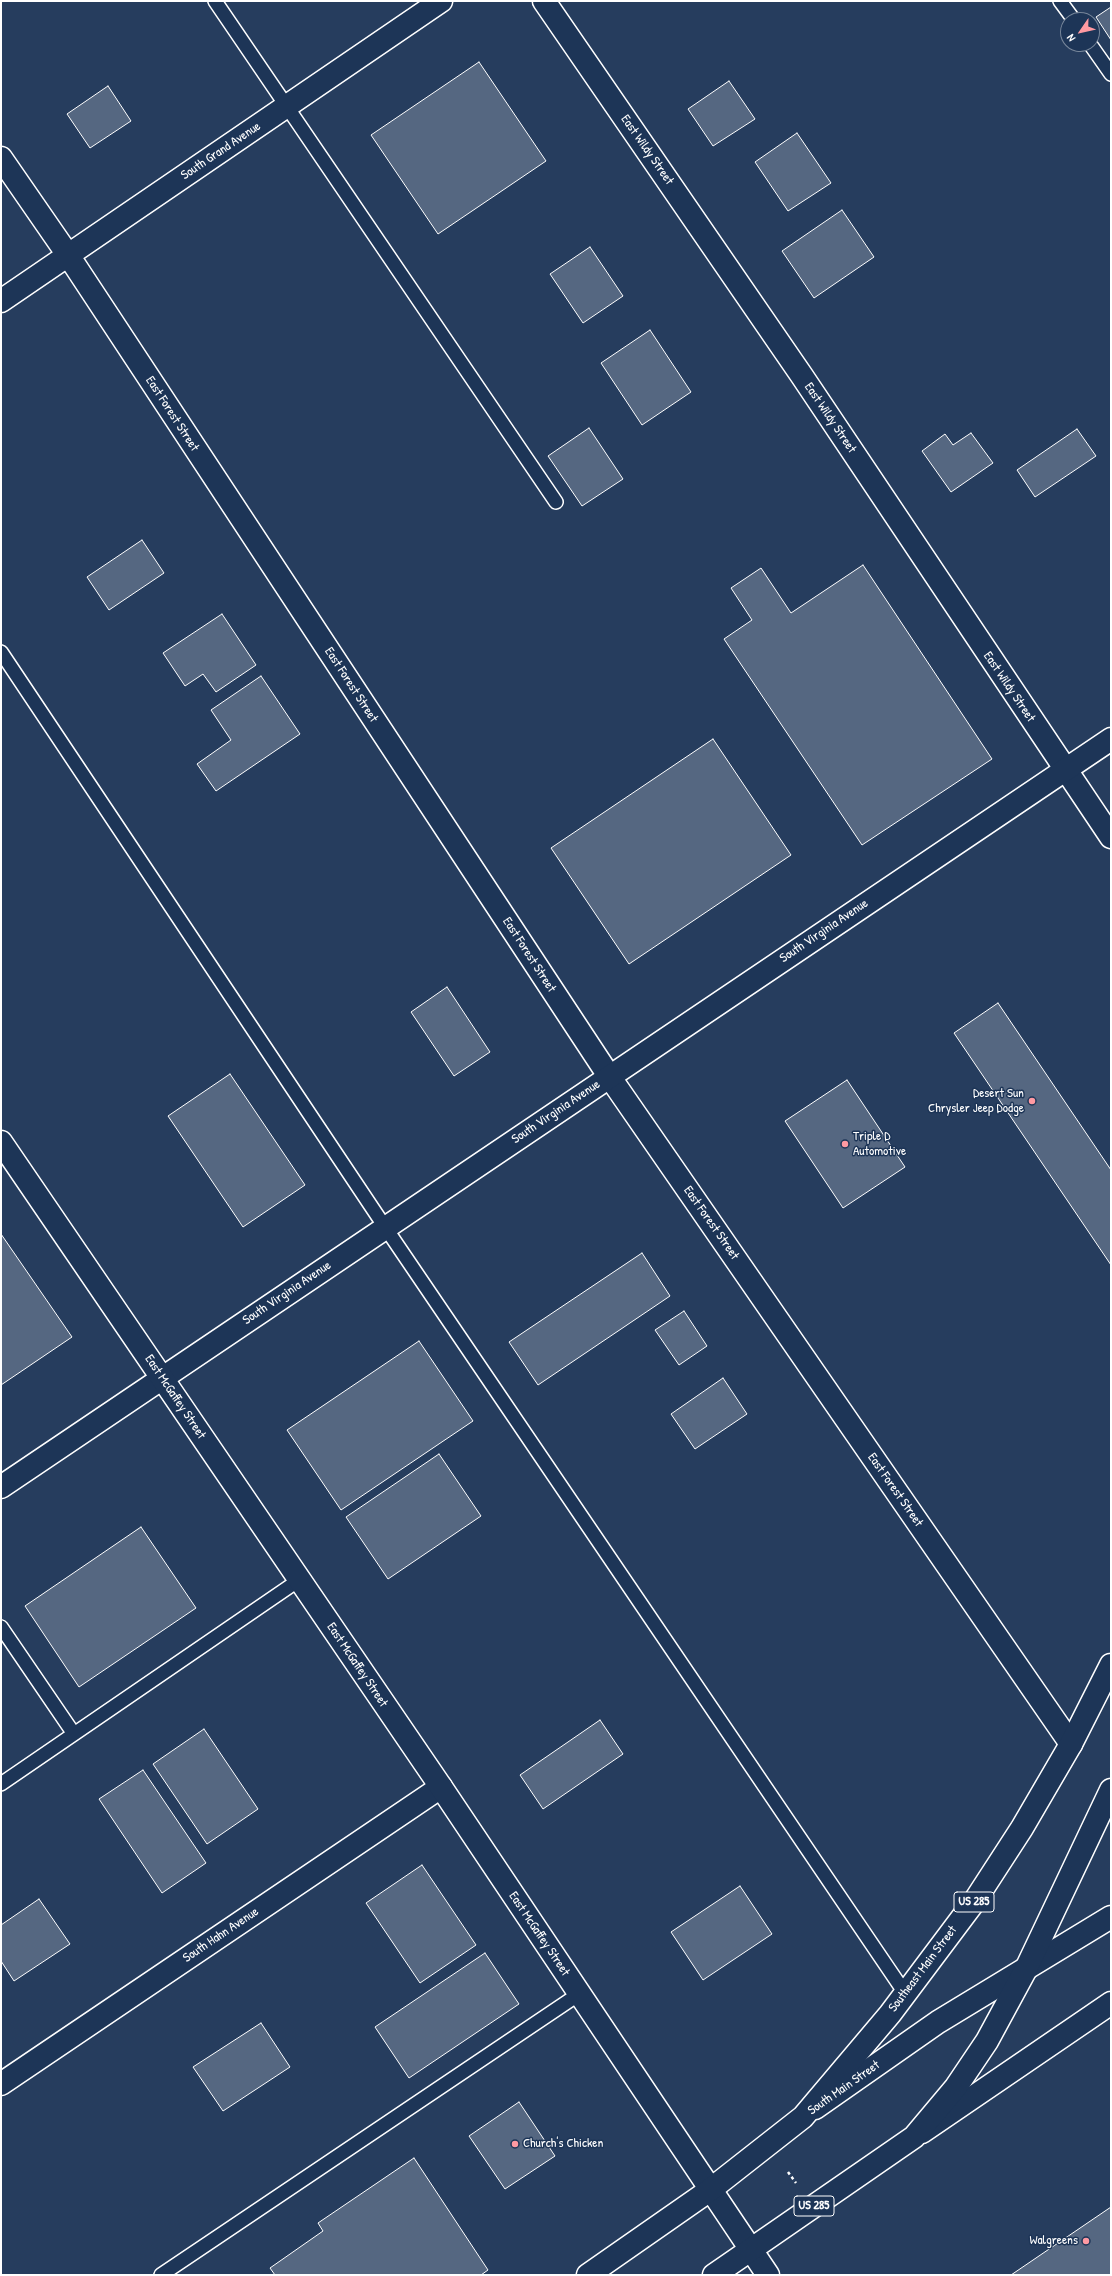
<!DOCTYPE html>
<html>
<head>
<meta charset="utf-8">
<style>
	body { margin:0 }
	#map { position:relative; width:1112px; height:2276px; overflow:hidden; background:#263d5e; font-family:"Patrick Hand",sans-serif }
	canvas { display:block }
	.frame { position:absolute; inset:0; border:2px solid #fff; pointer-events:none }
	.north { position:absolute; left:1060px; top:12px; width:40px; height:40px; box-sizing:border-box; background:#1d3557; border:1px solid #77869a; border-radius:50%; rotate:236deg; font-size:11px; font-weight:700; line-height:16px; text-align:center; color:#fff }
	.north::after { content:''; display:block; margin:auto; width:14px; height:18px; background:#ff9aa2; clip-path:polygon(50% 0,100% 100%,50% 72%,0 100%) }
</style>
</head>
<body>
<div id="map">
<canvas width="1112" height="2276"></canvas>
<div class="frame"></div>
<div class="north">N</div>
</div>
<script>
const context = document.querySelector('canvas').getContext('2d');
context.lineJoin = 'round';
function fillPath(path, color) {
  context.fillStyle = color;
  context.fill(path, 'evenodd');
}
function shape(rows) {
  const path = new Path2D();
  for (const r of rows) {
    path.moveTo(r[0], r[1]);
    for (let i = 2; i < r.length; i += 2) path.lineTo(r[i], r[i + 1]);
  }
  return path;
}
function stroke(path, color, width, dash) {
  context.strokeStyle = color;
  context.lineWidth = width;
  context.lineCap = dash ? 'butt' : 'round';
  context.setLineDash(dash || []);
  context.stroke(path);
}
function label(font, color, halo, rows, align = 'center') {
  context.font = font + ' "Patrick Hand",sans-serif';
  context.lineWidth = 3;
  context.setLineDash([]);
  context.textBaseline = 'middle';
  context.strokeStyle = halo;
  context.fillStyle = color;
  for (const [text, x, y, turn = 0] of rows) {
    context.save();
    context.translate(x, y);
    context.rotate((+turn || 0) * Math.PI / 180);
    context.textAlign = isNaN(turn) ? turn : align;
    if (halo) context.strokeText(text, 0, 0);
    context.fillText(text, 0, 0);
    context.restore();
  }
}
const building = shape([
	[1111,7,1111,40,1096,17,1111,7],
	[479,62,546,161,438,234,371,135,479,62],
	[729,81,755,119,713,146,688,109,729,81],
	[108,86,131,121,90,148,67,114,108,86],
	[797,133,831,183,788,211,755,162,797,133],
	[842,210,874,257,814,298,782,251,842,210],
	[590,247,623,296,583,323,550,274,590,247],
	[650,330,691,392,642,425,601,363,650,330],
	[589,428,623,479,582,506,548,456,589,428],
	[1077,429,1096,456,1035,497,1017,470,1077,429],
	[971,433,993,463,951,492,922,451,945,434,953,445,971,433],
	[142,540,164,573,109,610,87,577,142,540],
	[863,565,992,759,862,845,724,639,752,620,731,588,761,568,791,613,863,565],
	[222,614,256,665,216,692,203,674,185,686,163,653,222,614],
	[261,676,300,734,216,791,197,764,231,740,211,710,261,676],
	[713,739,791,855,629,964,551,848,713,739],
	[447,987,490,1052,454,1076,411,1012,447,987],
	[998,1003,1111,1170,1111,1265,954,1033,998,1003],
	[230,1074,305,1185,243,1227,168,1116,230,1074],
	[847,1080,905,1167,843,1208,785,1121,847,1080],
	[1,1234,72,1337,1,1385,1,1234],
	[642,1253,670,1296,538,1385,509,1342,642,1253],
	[684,1311,707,1346,679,1365,655,1330,684,1311],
	[419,1341,473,1421,341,1510,287,1430,419,1341],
	[723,1378,747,1414,695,1449,671,1414,723,1378],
	[439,1454,481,1516,388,1579,346,1517,439,1454],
	[141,1527,196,1608,79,1687,25,1606,141,1527],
	[600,1720,623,1754,543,1809,520,1775,600,1720],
	[204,1729,258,1809,207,1844,153,1764,204,1729],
	[143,1770,206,1863,162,1893,99,1799,143,1770],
	[422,1865,476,1945,420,1983,366,1903,422,1865],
	[740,1886,772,1934,703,1980,671,1932,740,1886],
	[39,1899,70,1944,14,1981,1,1961,1,1925,39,1899],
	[485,1953,519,2004,409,2078,375,2027,485,1953],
	[261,2023,290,2067,223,2111,193,2067,261,2023],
	[519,2102,555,2156,505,2189,469,2136,519,2102],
	[414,2158,488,2270,481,2275,275,2275,270,2268,323,2231,318,2223,414,2158],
	[1111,2207,1111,2275,1011,2275,1111,2207]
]);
fillPath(building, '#556781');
stroke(building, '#fff', 1);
const service = shape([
	[215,1,556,502],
	[1060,1,1074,20],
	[1090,44,1111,74],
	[1,652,385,1227,905,1993],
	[1,1627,74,1734],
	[1,1784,299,1580],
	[161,2275,579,1994]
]);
const minor = shape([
	[544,1,802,376,1111,837],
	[1,158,68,255,609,1076,1071,1744],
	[1,301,441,1],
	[1,2084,441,1787]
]);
const tertiary = shape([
	[1,1487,1111,739]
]);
const secondary = shape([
	[1,1142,441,1787,768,2275],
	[815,2108,938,2022,1111,1917],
	[922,2132,1111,2003]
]);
const primary = shape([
	[588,2275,710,2190,803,2117,890,2014,974,1902,1022,1828,1071,1744,1111,1665],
	[714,2275,914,2137,956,2087,987,2041,1026,1969,1111,1790]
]);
stroke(service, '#fff', 16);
stroke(minor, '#fff', 25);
stroke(tertiary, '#fff', 25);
stroke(secondary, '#fff', 25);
stroke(primary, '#fff', 25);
stroke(shape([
	[788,2172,796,2183]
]), '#fff', 2.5, [3, 3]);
stroke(service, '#1d3557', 13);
stroke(minor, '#1d3557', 22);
stroke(tertiary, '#1d3557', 22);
stroke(secondary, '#1d3557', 22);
stroke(primary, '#1d3557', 22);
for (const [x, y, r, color] of [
	[1032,1101,4,"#ff9aa2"],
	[845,1144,4,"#ff9aa2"],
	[515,2144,4,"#ff9aa2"],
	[1086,2241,4,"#ff9aa2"]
]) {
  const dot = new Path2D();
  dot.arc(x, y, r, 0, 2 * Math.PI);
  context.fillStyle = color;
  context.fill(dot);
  stroke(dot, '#1d3557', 1.5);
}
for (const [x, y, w] of [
	[974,1902,40],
	[814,2206,40]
]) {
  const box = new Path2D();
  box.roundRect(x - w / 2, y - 10, w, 20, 3);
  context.fillStyle = '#1d3557';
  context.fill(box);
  stroke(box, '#fff', 1);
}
label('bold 12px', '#fff', null, [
	["US 285",974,1902],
	["US 285",814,2206]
]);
label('13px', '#fff', '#1d3557', [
	["East Wildy Street",647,150,55],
	["South Grand Avenue",221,151,-34],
	["East Forest Street",172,414,57],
	["East Wildy Street",830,418,56],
	["East Forest Street",351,685,57],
	["East Wildy Street",1009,687,56],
	["South Virginia Avenue",824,931,-34],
	["East Forest Street",529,955,57],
	["South Virginia Avenue",556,1112,-34],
	["East Forest Street",711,1223,55],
	["South Virginia Avenue",287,1293,-34],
	["East McGaffey Street",175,1397,56],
	["East Forest Street",895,1490,55],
	["East McGaffey Street",357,1665,56],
	["East McGaffey Street",539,1934,56],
	["South Hahn Avenue",221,1935,-34],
	["Southeast Main Street",923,1969,-53],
	["South Main Street",844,2088,-35]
]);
label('13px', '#fff', '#1d3557', [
	["Desert Sun",1024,1094],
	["Chrysler Jeep Dodge",1024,1109],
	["Triple D",853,1137,"left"],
	["Automotive",853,1152,"left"],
	["Church's Chicken",523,2144,"left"],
	["Walgreens",1078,2241]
], 'right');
</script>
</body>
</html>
